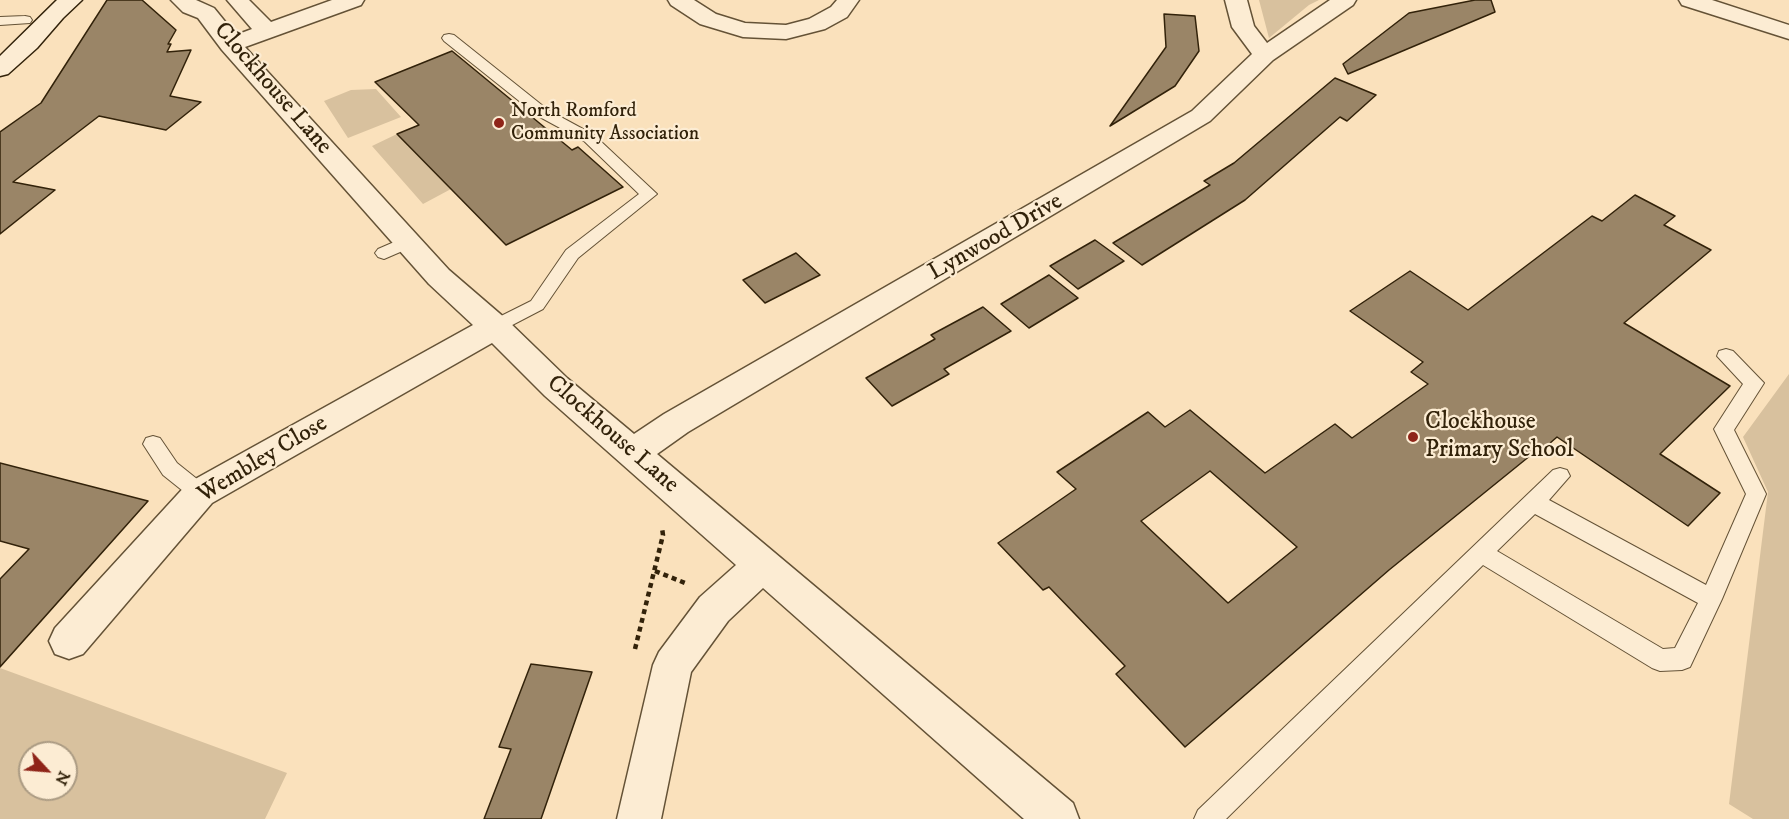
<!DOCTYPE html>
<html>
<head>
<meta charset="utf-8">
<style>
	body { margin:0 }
	#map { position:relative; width:1789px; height:819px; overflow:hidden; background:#fae1bc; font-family:"IM FELL DW Pica",serif }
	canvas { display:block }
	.north { position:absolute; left:18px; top:741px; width:60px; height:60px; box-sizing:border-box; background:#fcecd3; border:2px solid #ab9b83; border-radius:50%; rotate:116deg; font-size:16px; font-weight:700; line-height:24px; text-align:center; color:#32220a }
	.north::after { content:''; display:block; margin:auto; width:21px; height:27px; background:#8f2418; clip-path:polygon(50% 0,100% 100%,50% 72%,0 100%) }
</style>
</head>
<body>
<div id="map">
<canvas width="1789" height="819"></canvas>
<div class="north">N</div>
</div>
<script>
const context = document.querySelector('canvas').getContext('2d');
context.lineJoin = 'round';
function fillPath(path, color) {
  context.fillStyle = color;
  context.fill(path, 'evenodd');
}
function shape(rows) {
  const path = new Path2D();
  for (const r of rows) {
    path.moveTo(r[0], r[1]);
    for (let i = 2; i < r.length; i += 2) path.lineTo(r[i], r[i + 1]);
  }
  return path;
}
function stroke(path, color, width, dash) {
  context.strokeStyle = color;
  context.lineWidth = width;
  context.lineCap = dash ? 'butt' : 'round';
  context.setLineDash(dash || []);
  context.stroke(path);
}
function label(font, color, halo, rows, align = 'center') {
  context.font = font + ' "IM FELL DW Pica",serif';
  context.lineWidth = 4.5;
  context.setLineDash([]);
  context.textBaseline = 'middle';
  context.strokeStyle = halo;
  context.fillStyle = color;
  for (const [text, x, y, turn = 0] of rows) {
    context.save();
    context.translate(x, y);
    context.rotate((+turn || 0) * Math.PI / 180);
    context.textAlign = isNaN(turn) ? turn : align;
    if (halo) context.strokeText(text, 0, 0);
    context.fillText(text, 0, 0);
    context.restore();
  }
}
fillPath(shape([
	[1259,0,1319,0,1309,5,1269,38],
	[376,89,401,117,348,138,324,101,351,90],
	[397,134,451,189,423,204,372,146],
	[1789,374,1789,819,1753,819,1729,804,1768,492,1743,437],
	[0,668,287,773,265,819,0,819],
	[30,753,66,753,66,789,30,789]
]), '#d8c19e');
const building = shape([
	[107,0,142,0,176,30,168,44,171,44,167,52,191,50,170,96,201,102,166,130,99,116,13,182,55,190,0,234,0,132,41,103,107,0],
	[1475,0,1491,0,1495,12,1348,74,1343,64,1409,13,1475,0],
	[1164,14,1195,16,1199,51,1175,86,1110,126,1166,47,1164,14],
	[452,51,572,150,578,147,623,187,506,245,397,134,419,125,375,82,452,51],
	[1335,78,1376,95,1347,121,1340,117,1245,200,1142,265,1113,243,1210,185,1204,181,1234,163,1335,78],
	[1635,195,1675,216,1664,225,1711,250,1624,323,1730,386,1660,454,1720,493,1688,526,1557,437,1534,457,1531,455,1389,570,1185,747,1116,674,1125,666,1049,587,1043,590,998,543,1076,489,1057,472,1148,412,1165,427,1190,410,1265,473,1335,424,1352,438,1428,384,1411,372,1423,362,1350,311,1410,271,1468,310,1592,216,1602,221,1635,195],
	[1210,471,1297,547,1228,603,1141,521,1210,471],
	[1095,240,1124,261,1078,289,1050,266,1095,240],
	[796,253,820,275,765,303,743,280,796,253],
	[1049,275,1078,298,1029,328,1001,304,1049,275],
	[983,307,1011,331,944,369,949,374,892,406,866,378,935,339,931,335,983,307],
	[0,463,148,501,0,667,0,579,29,549,0,541,0,463],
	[531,664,592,672,541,819,484,819,511,749,499,747,531,664]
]);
fillPath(building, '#9a8567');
stroke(building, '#32220a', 1.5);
const lane = shape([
	[25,16,30,17,32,20,30,23,0,25,0,17,25,16],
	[449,34,454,35,548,110,594,135,657,194,578,258,543,309,495,334,489,332,486,327,489,322,531,301,566,250,639,194,584,141,538,116,444,41,442,38,444,35,449,34],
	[408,236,414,238,416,242,414,246,384,259,378,257,375,253,378,249,408,236],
	[1726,349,1733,351,1764,383,1734,430,1766,494,1722,599,1690,667,1682,670,1660,671,1652,668,1483,565,1226,819,1194,819,1198,810,1553,470,1560,468,1567,470,1570,476,1549,500,1706,585,1746,494,1714,429,1743,384,1717,356,1719,351,1726,349],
	[1535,514,1698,603,1675,648,1663,649,1497,551,1535,514],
	[153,436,160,438,177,463,207,487,210,493,207,499,200,502,193,499,163,475,143,444,146,438,153,436]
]);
const street = shape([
	[171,0,196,0,214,8,236,35,252,29,227,0,249,0,271,22,332,0,364,0,361,5,245,47,449,270,506,319,567,378,634,434,664,414,1192,111,1252,54,1232,27,1225,0,1247,0,1254,26,1267,43,1330,0,1356,0,1353,5,1273,60,1210,121,688,432,657,454,1073,803,1079,819,1024,819,763,588,728,621,691,672,661,819,617,819,653,665,659,652,700,597,736,565,545,396,492,343,212,503,83,654,69,659,55,654,49,641,55,628,188,483,473,325,429,284,222,50,198,18,183,12,171,0],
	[668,0,694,0,716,14,745,23,786,25,809,19,831,7,837,0,859,0,847,17,825,29,786,39,743,37,700,24,671,5,668,0],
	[1679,0,1712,0,1789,25,1789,39,1682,5,1679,0]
]);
const secondary = shape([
	[57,0,82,0,63,18,37,48,8,74,0,76,0,56,57,0]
]);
stroke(lane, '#645236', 2);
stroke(street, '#645236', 3);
stroke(secondary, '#32220a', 3);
stroke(shape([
	[655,571,685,583],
	[635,649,663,535,662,528]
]), '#32220a', 4.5, [5, 4]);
fillPath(lane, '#fcecd3');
fillPath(street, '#fcecd3');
fillPath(secondary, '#fcecd3');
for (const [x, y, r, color] of [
	[499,123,6,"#8f2418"],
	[1413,437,6,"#8f2418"]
]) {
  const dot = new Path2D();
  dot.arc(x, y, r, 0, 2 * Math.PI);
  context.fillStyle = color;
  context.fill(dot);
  stroke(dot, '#fcecd3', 2);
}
label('20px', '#32220a', '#fcecd3', [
	["North Romford",511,112],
	["Community Association",511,135]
], 'left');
label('24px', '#32220a', '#fcecd3', [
	["Clockhouse Lane",272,89,49],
	["Lynwood Drive",996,238,-30],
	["Clockhouse Lane",612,435,41],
	["Wembley Close",263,460,-31]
]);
label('24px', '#32220a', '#fcecd3', [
	["Clockhouse",1425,423],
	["Primary School",1425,451]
], 'left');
</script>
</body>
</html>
